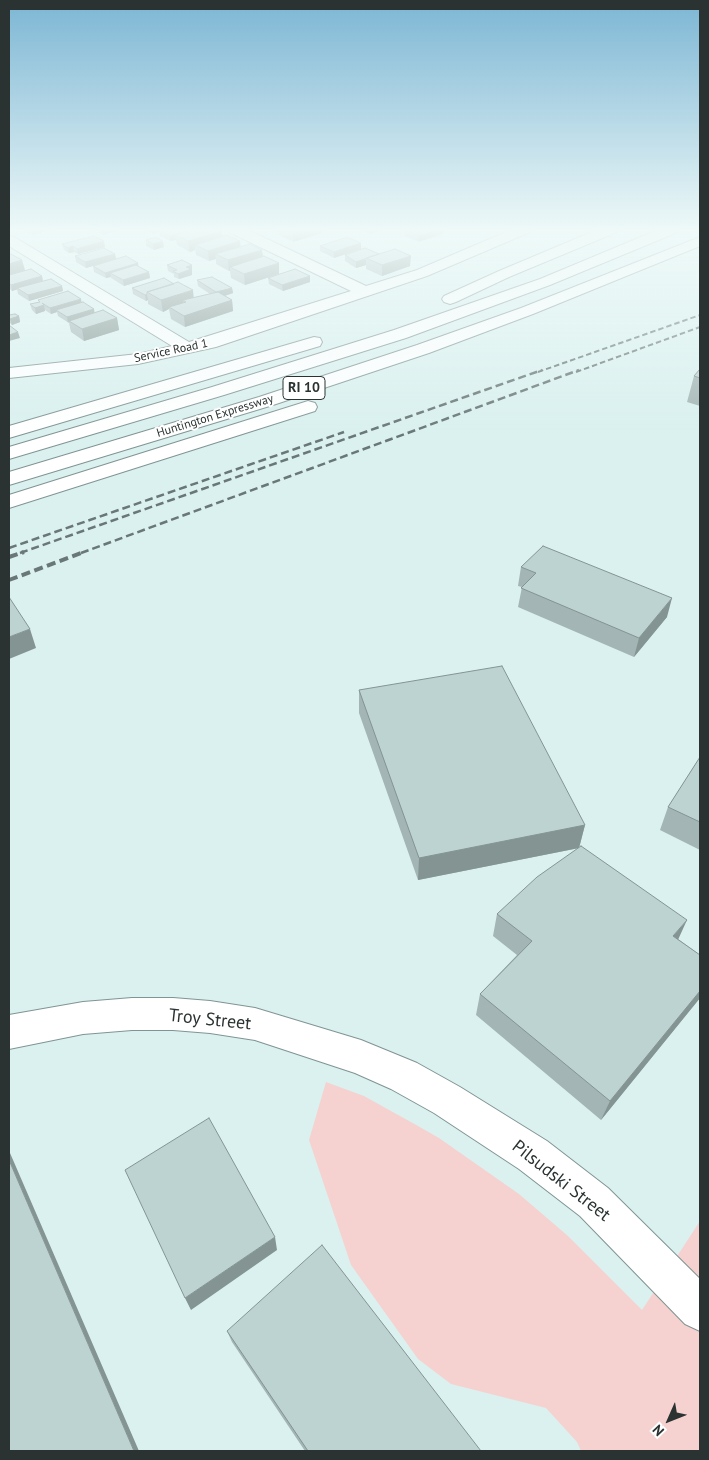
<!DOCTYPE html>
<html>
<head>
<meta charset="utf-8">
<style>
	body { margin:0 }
	#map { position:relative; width:709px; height:1460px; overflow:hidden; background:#daf1ef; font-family:"PT Sans",sans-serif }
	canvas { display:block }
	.frame { position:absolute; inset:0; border:10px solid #2a3332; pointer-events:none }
	.north { position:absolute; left:644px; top:1395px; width:50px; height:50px; -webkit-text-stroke:4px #fff; paint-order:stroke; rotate:226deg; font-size:14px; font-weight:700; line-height:20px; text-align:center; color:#2a3332 }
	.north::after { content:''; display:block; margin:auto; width:18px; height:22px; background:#2a3332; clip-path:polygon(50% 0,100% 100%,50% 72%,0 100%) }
</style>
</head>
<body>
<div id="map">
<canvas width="709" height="1460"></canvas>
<div class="frame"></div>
<div class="north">N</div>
</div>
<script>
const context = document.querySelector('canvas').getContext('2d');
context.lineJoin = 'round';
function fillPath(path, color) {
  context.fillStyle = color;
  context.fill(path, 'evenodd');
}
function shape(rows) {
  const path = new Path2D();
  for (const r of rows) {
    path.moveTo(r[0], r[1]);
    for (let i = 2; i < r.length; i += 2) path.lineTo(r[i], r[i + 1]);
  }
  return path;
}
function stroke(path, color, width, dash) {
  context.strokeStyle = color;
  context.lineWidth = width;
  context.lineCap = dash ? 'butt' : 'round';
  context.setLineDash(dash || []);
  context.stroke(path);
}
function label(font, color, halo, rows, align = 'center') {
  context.font = font + ' "PT Sans",sans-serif';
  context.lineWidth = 4;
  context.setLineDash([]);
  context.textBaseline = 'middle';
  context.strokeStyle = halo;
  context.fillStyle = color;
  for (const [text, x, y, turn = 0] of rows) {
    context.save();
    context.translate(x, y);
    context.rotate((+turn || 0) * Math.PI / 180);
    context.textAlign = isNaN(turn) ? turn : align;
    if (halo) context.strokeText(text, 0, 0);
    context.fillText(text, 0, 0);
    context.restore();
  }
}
fillPath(shape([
	[326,1082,364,1096,418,1126,439,1138,519,1194,568,1236,642,1310,700,1221,700,1451,581,1451,577,1442,546,1408,451,1384,418,1359,351,1265,309,1140]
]), '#f5d2cf');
const minor = shape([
	[227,229,246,229,366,286,417,270,513,229,532,229,530,232,427,276,216,347,138,364,9,378,9,368,138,354,172,346,9,246,9,236,14,237,189,342,351,291,229,232,227,229],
	[132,998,173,998,210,1001,255,1008,361,1040,417,1063,460,1087,547,1141,608,1188,700,1279,700,1331,685,1324,580,1216,519,1169,434,1113,391,1089,355,1073,255,1040,210,1033,173,1030,132,1030,83,1034,9,1049,9,1015,83,1002,132,998]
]);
const highway = shape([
	[599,229,619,229,617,232,509,277,456,302,450,304,444,302,442,299,444,296,499,271,599,229],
	[660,229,680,229,678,232,550,285,406,338,224,395,9,459,9,447,212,387,394,330,540,279,660,229],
	[700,237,700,246,533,314,429,353,273,405,9,485,9,472,259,397,417,345,521,308,700,237],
	[314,337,320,338,322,342,320,346,9,438,9,426,314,337],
	[308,401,315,403,317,407,315,411,9,508,9,495,308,401]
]);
stroke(minor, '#809493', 2);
stroke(highway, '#809493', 2);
fillPath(minor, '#fff');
fillPath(highway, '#fff');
stroke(shape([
	[538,372,700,315],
	[576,372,700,327]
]), '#697776', 2, [5.5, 3]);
stroke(shape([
	[9,548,344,432],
	[20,553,542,370],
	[81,553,579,370]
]), '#697776', 2.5, [8, 4]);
stroke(shape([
	[9,557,24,552],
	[9,580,84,552]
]), '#697776', 4, [9, 4.5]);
fillPath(shape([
	[22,229,55,229,32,235],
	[93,229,116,229,116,231,103,235],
	[144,229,218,229,222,231,223,236,241,246,262,250,263,256,279,274,245,285,231,278,230,271,229,271,216,264,216,259,209,261,196,255,195,250,190,252,177,245,176,240,170,241,159,235,158,232,153,234],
	[272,229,322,229,322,233,293,242,279,235,279,232],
	[358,229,382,229,382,230,370,234],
	[405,230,444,233,419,242,404,236],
	[146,240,164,247,154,250,146,246],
	[361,243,361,249,334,258,320,251,320,246],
	[62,244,105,247,78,254,74,252,69,253,64,250],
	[365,248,410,266,382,276,366,269,366,265,356,268,345,261,345,255],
	[9,254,22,260,25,270,42,276,43,281,62,286,63,291,29,301,18,294,17,289,12,291,9,288],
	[115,254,116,259,86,268,76,262,75,256],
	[138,263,138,266,149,272,150,278,124,286,111,278,111,277,106,278,94,272,93,266],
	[167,265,192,271,192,275,179,279,174,277,174,274,168,271],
	[310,276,310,282,283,291,269,284,268,278],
	[197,280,232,288,233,293,225,296,232,300,233,311,185,327,171,319,169,309,163,312,148,304,148,300,146,301,133,294,132,288,194,298,210,294,198,286],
	[38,300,81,302,94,309,94,313,117,318,119,330,84,341,71,332,69,323,58,316,57,312,51,314,45,310,45,311,36,314,32,310,30,304,39,302],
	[9,315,19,316,20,322,12,325,9,322],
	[700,369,700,406,687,402,694,376],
	[521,567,667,617,634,657,518,607,522,587,518,586],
	[359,690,585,825,579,848,678,939,700,955,700,998,601,1120,476,1015,480,994,517,955,493,936,497,914,579,848,418,880,359,713],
	[700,757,700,850,660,830,668,807],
	[227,1331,481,1451,305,1451,232,1342]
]), '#a3b5b4');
fillPath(shape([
	[31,229,55,229,32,235],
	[102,229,116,229,116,231,103,235],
	[152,229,170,229,158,230,158,232,153,234],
	[193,229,175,235,176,240,170,241,170,236],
	[299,229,322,229,322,233,293,242,293,231],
	[370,229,382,229,382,230,370,234],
	[437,229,444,229,444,233,419,242,419,236],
	[222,231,223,241,195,245,195,250,190,252,188,241],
	[104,241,105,247,78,254,77,249],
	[163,241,164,247,154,250,153,244],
	[240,241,241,251,215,254,216,259,209,261,208,251],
	[361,243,361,249,334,258,334,252],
	[73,246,74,252,69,253,68,248],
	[262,250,263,261,230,267,230,271,229,271,228,260],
	[115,254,116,259,86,268,85,262],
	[411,256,410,266,382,276,382,265],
	[366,259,366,265,356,268,356,262],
	[22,260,25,271,9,276,9,264],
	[138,263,139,269,110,273,111,277,106,278,105,273],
	[279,263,279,274,245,285,244,274],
	[192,265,192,275,179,279,178,274,186,267],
	[149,272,150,278,124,286,123,280],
	[42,276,43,282,12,291,11,285],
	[310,276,310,282,283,291,282,285],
	[62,286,63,291,29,301,28,295],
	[232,288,233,293,218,298,217,292],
	[193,290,194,301,186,302,183,300,184,305,169,307,169,309,163,312,161,300],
	[147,294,148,300,146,301,145,295],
	[81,299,82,304,56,310,57,312,51,314,50,308],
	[232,300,233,311,185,327,184,316],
	[44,305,45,311,36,314,35,308],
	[94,309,95,315,69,321,68,323,67,317],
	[19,316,20,322,12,325,10,319],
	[117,318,119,330,84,341,82,329],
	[18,332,20,338,9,341,9,335],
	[672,598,667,617,634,657,639,638],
	[30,629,36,648,9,659,9,637],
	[585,825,579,848,418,880,419,858],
	[687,920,677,942,673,936],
	[700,991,700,998,601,1120,610,1101],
	[9,1151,10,1153,139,1451,134,1451,9,1160],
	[275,1237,277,1250,191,1310,185,1298]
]), '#849492');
const building = shape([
	[161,229,193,229,170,236,158,230,161,229],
	[194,229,218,229,222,231,188,241,175,235,194,229],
	[289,229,299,229,293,231,289,229],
	[408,229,440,229,419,236,405,230,408,229],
	[227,235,240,241,208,251,195,245,227,235],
	[94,236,104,241,77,249,73,246,68,248,62,244,94,236],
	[155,237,163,241,153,244,146,240,155,237],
	[347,237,361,243,334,252,320,246,347,237],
	[250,244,262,250,228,260,215,254,250,244],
	[104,248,115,254,85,262,75,256,104,248],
	[365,248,379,254,356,262,345,255,365,248],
	[395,249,411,256,382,265,366,258,395,249],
	[9,254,11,254,22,260,9,264,9,254],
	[126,256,138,263,105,273,93,266,126,256],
	[264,256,279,263,244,274,230,267,264,256],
	[182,260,192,265,186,267,191,269,178,274,173,271,177,270,167,265,182,260],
	[136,265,149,272,123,280,110,273,136,265],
	[31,269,42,276,11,285,9,283,9,275,31,269],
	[295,269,310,276,282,285,268,278,295,269],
	[212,277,232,288,216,292,197,280,212,277],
	[164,278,174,284,147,292,147,294,145,295,132,288,164,278],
	[51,279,62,286,28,295,17,288,51,279],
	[178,282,193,290,161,300,147,292,178,282],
	[68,291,81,299,50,308,42,303,44,305,35,308,30,304,40,302,38,300,68,291],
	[218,292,232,300,184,316,169,307,186,302,183,300,218,292],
	[83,302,94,309,67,317,56,310,83,302],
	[103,310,117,318,82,329,69,321,103,310],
	[15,314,19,316,10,319,9,318,9,315,15,314],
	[9,325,18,332,9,335,9,325],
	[700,369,700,378,694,376,700,369],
	[543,546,672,598,639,638,521,588,536,573,521,567,543,546],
	[9,597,30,629,9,637,9,597],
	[502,666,585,825,419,858,359,690,502,666],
	[700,757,700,822,668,807,700,757],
	[581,846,687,920,673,936,700,955,700,991,610,1101,480,994,532,941,497,914,537,877,581,846],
	[209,1118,275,1237,185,1298,125,1170,209,1118],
	[9,1160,134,1451,9,1451,9,1160],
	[322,1245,481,1451,308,1451,227,1331,322,1245]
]);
fillPath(building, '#bdd3d1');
stroke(building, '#849492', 1);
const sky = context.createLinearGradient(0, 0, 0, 434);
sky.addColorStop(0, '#7cb6d4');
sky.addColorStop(0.53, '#eef9f8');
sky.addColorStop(1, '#eef9f800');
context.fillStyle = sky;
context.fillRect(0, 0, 709, 434);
label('12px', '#2a3332', '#fff', [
	["Service Road 1",171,351,-12],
	["Huntington Expressway",215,416,-17]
]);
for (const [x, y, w] of [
	[304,388,42]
]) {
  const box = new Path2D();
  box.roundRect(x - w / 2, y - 11.5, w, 23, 4);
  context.fillStyle = '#fff';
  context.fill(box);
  stroke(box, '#2a3332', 1);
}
label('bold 14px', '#2a3332', null, [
	["RI 10",304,388]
]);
label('18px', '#2a3332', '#fff', [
	["Troy Street",210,1020,6],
	["Pilsudski Street",561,1181,38]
]);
</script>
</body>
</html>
